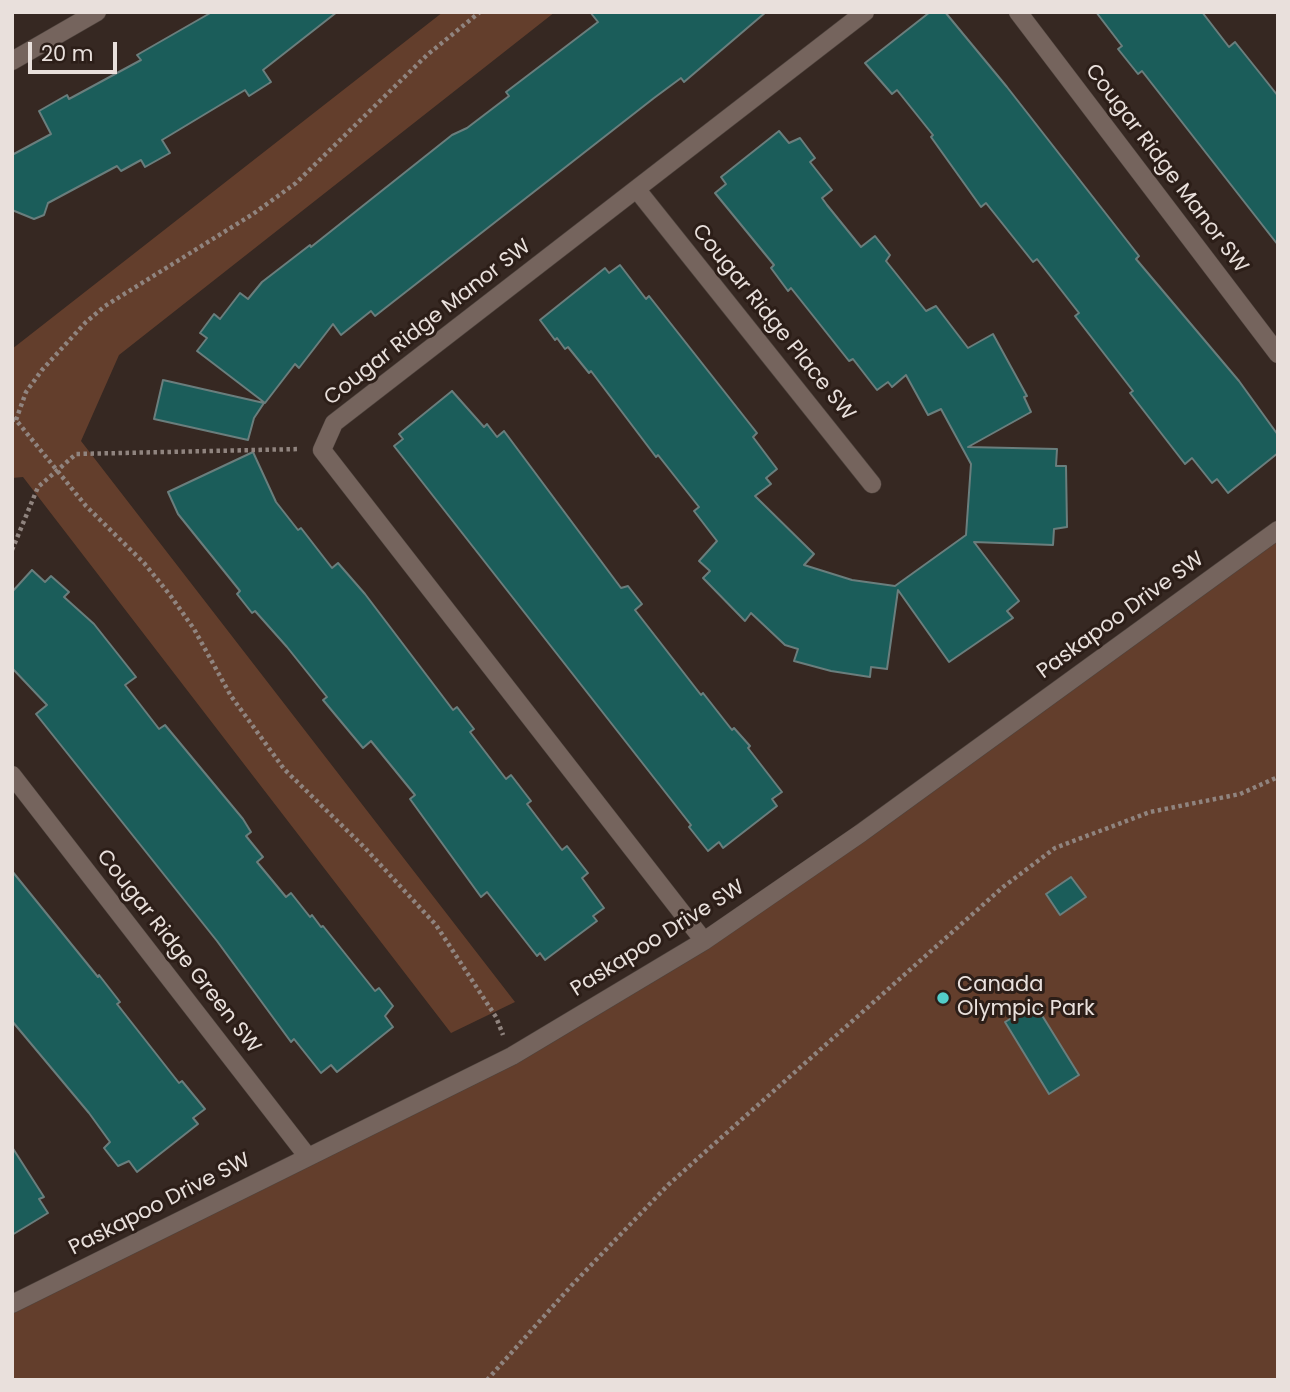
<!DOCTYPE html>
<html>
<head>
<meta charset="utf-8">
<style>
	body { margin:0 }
	#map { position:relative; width:1290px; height:1392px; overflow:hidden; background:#362822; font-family:Poppins,sans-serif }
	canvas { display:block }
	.frame { position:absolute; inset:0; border:14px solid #e9e0dc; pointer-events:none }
	.scale { position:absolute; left:28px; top:42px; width:89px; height:32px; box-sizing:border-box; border:4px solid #e9e0dc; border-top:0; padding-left:9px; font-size:21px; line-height:24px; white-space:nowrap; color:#e9e0dc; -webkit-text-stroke:5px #2c1e18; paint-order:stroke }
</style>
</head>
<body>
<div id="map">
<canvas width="1290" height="1392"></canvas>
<div class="frame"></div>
<div class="scale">20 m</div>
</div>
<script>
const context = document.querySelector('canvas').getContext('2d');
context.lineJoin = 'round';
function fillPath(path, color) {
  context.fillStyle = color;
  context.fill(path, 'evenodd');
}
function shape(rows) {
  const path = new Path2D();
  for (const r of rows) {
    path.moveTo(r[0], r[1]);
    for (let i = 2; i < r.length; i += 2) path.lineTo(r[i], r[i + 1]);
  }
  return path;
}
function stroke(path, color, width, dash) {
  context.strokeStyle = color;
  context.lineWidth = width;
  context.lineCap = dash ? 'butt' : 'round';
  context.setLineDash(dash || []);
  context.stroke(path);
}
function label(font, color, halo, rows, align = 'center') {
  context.font = font + ' Poppins,sans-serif';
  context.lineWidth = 6;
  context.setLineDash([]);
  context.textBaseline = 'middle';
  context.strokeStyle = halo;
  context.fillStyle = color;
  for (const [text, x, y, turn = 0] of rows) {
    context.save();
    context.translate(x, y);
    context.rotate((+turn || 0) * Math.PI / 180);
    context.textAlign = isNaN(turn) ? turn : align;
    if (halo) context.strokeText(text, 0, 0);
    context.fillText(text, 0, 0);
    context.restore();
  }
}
fillPath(shape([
	[443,12,555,12,119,355,81,441,515,1002,451,1033,23,477,12,478,12,349],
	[1278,530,1278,1380,12,1380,12,1304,512,1056,704,941]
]), '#633e2c');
const building = shape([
	[212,12,337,12,263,70,271,82,249,96,245,90,162,140,170,153,145,167,141,160,121,171,117,166,48,203,44,215,34,219,12,210,12,155,51,134,39,111,67,95,69,99,141,60,137,55,212,12],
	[590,12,766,12,684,82,681,78,654,98,375,316,371,311,341,335,333,324,299,368,295,364,265,403,197,351,207,338,200,333,214,314,220,319,240,293,248,299,262,282,310,245,311,247,452,135,467,128,509,96,506,92,598,22,590,12],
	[930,12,945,12,1007,87,1139,256,1136,259,1239,381,1278,435,1278,453,1228,493,1217,479,1212,483,1192,458,1185,464,1130,393,1133,391,1075,316,1079,313,1037,259,1033,262,986,203,981,207,931,137,933,135,897,90,892,94,865,63,930,12],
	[1096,12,1202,12,1229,47,1235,42,1263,77,1278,96,1278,245,1142,71,1138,74,1118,49,1122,46,1096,12],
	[779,131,789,143,800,138,815,158,810,162,832,190,822,198,827,205,861,247,875,236,890,255,886,261,926,311,936,306,968,348,993,334,1027,396,1024,397,1031,412,968,447,1057,449,1056,466,1066,466,1067,527,1054,529,1053,545,974,542,1019,601,1007,611,1013,618,949,662,898,590,887,669,871,667,870,677,831,671,794,661,798,649,785,645,751,613,745,621,703,578,710,571,699,561,717,541,694,511,699,507,658,455,656,457,591,371,589,373,568,347,565,349,557,338,555,340,540,320,605,268,609,273,620,265,646,299,649,296,757,433,753,437,777,469,766,478,771,484,755,496,814,554,804,565,852,580,895,586,966,535,971,464,941,409,928,415,906,375,892,387,888,382,877,390,853,359,849,361,791,288,788,291,771,268,774,265,715,193,726,184,721,177,779,131],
	[163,380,264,403,254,418,248,440,154,419,163,380],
	[452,391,484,427,487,424,497,437,504,431,621,588,628,586,642,604,635,610,701,695,703,693,732,730,734,728,750,746,748,748,782,792,772,799,777,806,723,848,719,842,708,851,689,827,691,825,394,446,403,439,399,434,452,391],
	[253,452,276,502,298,530,301,528,332,568,338,563,365,594,453,710,457,707,474,729,470,732,506,779,511,775,531,801,527,804,562,850,567,846,588,873,582,878,604,908,593,916,597,921,545,960,540,953,537,956,487,892,481,897,410,799,415,795,371,741,363,748,323,700,327,697,287,647,255,611,252,613,237,594,240,591,178,514,168,492,253,452],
	[32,570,45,582,51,576,69,592,64,597,94,624,136,677,125,685,159,729,165,725,243,819,251,832,246,836,263,857,257,862,286,897,291,893,310,917,312,915,321,927,323,926,375,991,379,988,393,1006,385,1016,393,1027,337,1072,331,1065,321,1073,294,1039,291,1042,217,941,36,714,47,705,12,668,12,592,32,570],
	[12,871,98,977,99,975,120,1002,117,1004,179,1083,182,1081,205,1109,193,1118,198,1124,137,1172,129,1161,118,1166,104,1148,110,1142,89,1113,12,1021,12,871],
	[1071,877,1086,897,1060,915,1046,894,1071,877],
	[1035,1004,1079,1075,1049,1094,1005,1022,1035,1004],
	[12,1147,44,1197,39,1199,48,1213,12,1235,12,1147]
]);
fillPath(building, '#1b5d5a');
stroke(building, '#6a7e7d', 2);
const minor = shape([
	[1018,12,1278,354],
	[12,61,97,12],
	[638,191,872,484],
	[12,775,308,1157],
	[704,941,322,450,334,423,865,12],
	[12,1304,512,1056,704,941,861,833,1278,530]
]);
stroke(minor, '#4e433d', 19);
stroke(shape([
	[12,419,16,420,86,506,144,563,170,595,194,629,231,696,284,769,365,848,436,925,496,1017,503,1035],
	[16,420,26,392,42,370,86,322,105,306,253,214,296,183,427,55,480,12],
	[12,550,38,487,76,454,300,449],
	[487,1380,572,1285,668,1185,1003,887,1055,848,1150,812,1240,794,1278,777]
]), '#90847f', 4.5, [3.5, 3.5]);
stroke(minor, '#75645d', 18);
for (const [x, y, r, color] of [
	[943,998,7,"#53cdc9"]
]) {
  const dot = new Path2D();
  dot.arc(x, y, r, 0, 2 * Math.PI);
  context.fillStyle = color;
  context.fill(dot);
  stroke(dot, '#2c1e18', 2.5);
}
label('21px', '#e9e0dc', '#2c1e18', [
	["Cougar Ridge Manor SW",1166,169,53],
	["Cougar Ridge Manor SW",428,323,-38],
	["Cougar Ridge Place SW",773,323,51],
	["Paskapoo Drive SW",1121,616,-36],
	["Paskapoo Drive SW",658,939,-32],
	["Cougar Ridge Green SW",178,952,52],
	["Paskapoo Drive SW",160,1205,-27]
]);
label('21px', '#e9e0dc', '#2c1e18', [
	["Canada",957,986],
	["Olympic Park",957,1010]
], 'left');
</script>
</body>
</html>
